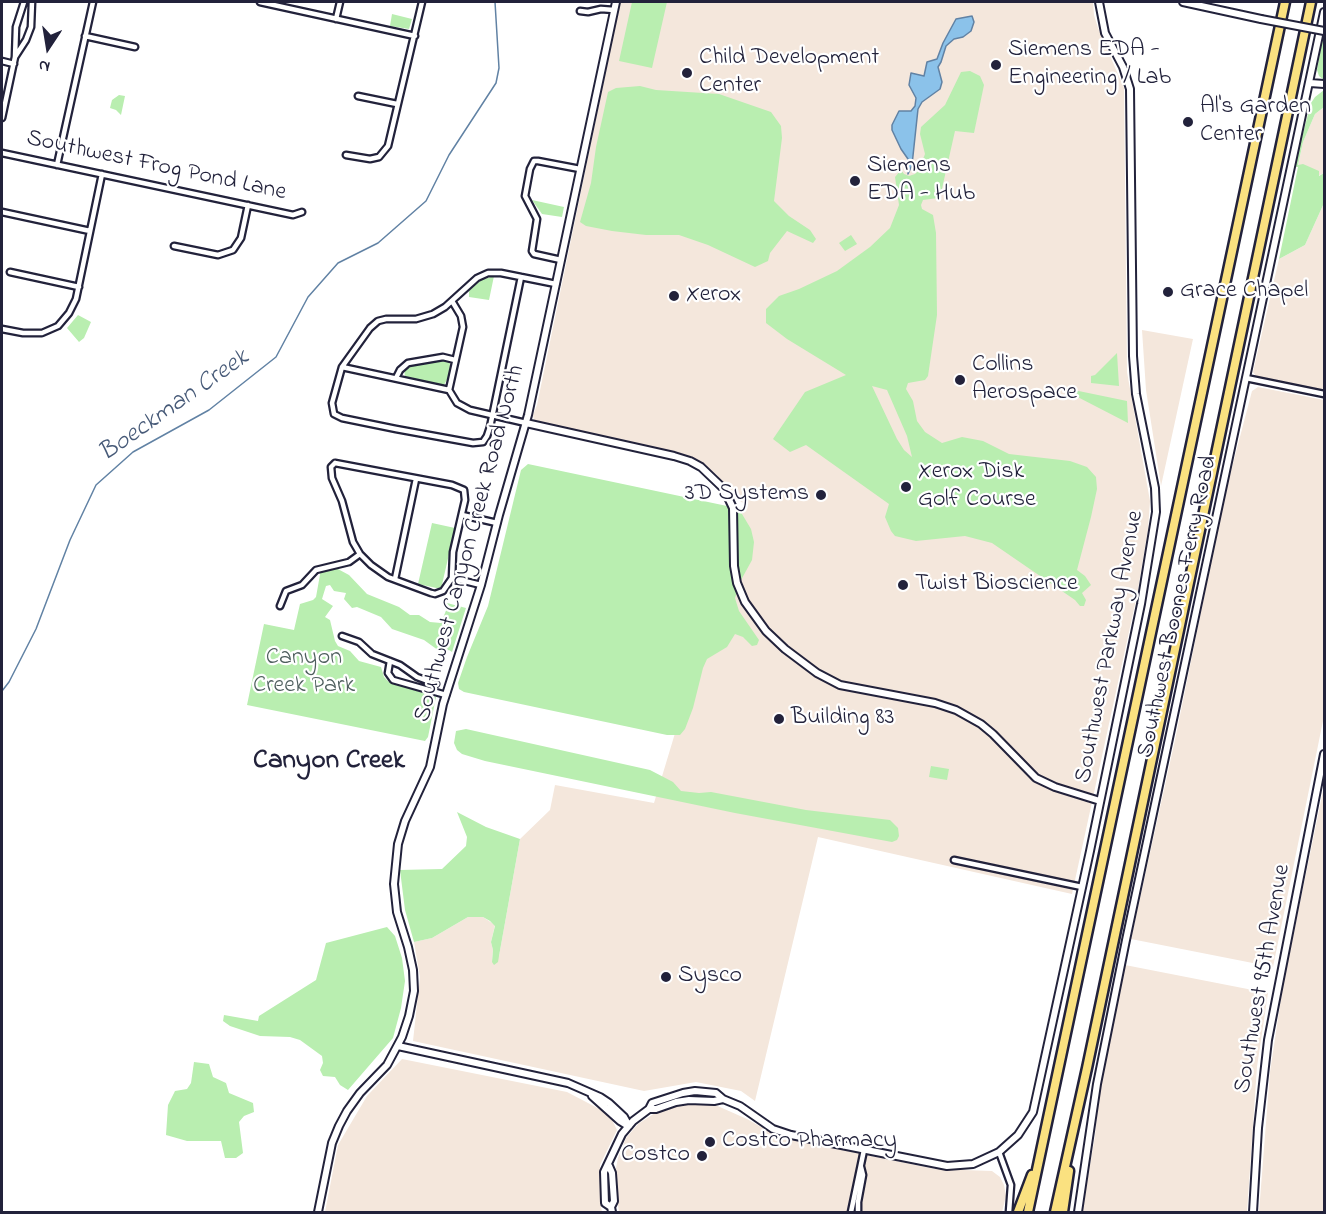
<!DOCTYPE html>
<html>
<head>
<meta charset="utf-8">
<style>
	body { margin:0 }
	#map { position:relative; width:1326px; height:1214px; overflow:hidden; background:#fff; font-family:"Indie Flower",sans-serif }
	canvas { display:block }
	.frame { position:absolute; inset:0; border:3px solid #22223b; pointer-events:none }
	.north { position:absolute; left:18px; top:18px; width:60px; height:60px; -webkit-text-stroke:4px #fff; paint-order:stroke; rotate:192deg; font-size:16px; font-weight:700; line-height:24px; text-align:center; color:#22223b }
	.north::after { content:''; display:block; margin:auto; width:21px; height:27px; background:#22223b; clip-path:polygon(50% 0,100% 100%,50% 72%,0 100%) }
</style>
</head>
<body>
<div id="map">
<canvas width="1326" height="1214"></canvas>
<div class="frame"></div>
<div class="north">N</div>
</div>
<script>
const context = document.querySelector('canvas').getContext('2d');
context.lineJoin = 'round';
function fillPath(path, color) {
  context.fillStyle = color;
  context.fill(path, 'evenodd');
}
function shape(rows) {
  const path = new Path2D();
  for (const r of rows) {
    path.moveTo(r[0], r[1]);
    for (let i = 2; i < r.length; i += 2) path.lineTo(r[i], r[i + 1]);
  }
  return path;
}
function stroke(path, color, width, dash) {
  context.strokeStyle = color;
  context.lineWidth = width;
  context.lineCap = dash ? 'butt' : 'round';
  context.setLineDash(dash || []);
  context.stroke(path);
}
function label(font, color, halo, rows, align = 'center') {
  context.font = font + ' "Indie Flower",sans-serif';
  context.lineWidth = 4.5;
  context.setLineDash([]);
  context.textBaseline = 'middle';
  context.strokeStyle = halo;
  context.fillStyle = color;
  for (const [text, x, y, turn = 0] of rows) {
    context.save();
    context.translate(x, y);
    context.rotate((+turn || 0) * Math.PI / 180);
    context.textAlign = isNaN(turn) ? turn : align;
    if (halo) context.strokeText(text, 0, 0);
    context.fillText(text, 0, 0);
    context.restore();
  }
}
fillPath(shape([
	[620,2,1093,2,1094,15,1098,28,1124,88,1127,372,1150,501,1148,529,1137,595,1072,894,818,837,755,1101,741,1091,696,1082,644,1091,413,1041,420,977,414,942,432,938,468,917,483,917,495,925,491,942,493,950,492,962,499,956,520,839,550,810,555,785,654,803,744,504,724,489,717,475,694,459,673,452,537,424,534,420,533,415,537,405],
	[1324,107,1324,173,1318,176,1298,166,1303,142,1315,114],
	[1324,203,1324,392,1258,379,1253,372,1279,259,1305,245],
	[1142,330,1193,339,1161,486,1146,390],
	[1258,387,1324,400,1324,716,1273,967,1131,939,1175,740,1225,494,1252,391],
	[1324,786,1324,1212,1259,1212,1270,1072,1282,992,1279,979,1287,966],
	[1125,965,1268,993,1257,1067,1247,1212,1082,1212,1095,1136,1099,1093],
	[402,1059,567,1092,609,1114,617,1130,600,1165,600,1201,602,1212,325,1212,338,1145,367,1096],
	[693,1102,713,1104,747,1119,779,1137,935,1169,992,1171,1000,1177,1004,1185,1006,1196,1002,1212,619,1212,614,1178,618,1158,626,1138,638,1124,655,1113,677,1104]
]), '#f4e7dc');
fillPath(shape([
	[632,2,667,2,652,68,619,61],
	[392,14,412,19,409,29,390,26],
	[1323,36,1324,36,1324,80,1319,76,1317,70],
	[970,71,980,76,984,85,974,133,955,131,941,193,938,198,923,200,921,205,922,209,933,215,936,233,937,315,928,376,925,380,908,383,906,389,913,401,917,421,925,432,942,443,962,437,983,441,1009,454,1070,461,1087,467,1096,477,1097,489,1091,517,1077,570,1085,576,1091,585,1082,593,1086,600,1084,606,1080,606,1075,600,992,543,965,536,916,541,895,536,891,531,885,517,889,504,806,445,790,452,773,439,805,392,846,375,787,339,766,323,766,309,779,296,799,289,837,271,870,247,890,228,899,205,895,177,901,170,904,174,909,176,915,174,919,170,925,154,920,134,921,127,945,105,961,72],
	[872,386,887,390,907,436,912,457,904,450,897,439],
	[640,86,656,90,719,94,771,112,781,126,782,138,774,201,789,216,810,230,816,239,813,243,787,231,770,253,768,261,755,267,708,245,679,235,646,235,612,231,586,226,580,222,591,183,596,147,608,92,616,88],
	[1324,90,1324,107,1315,114,1303,142,1298,165,1303,164,1319,171,1319,176,1324,173,1324,203,1305,245,1279,259,1298,167,1294,167,1311,103,1315,97],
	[119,95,125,96,121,115,116,110,110,108,112,100],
	[532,200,564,207,562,217,542,214],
	[851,235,857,244,845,251,839,243],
	[494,276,489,300,469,297,469,291,481,280],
	[78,315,91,322,84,338,79,342,67,328],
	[1117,353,1119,386,1091,383,1091,376,1095,375],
	[449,359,451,372,444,385,405,377,404,367,427,360],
	[1069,389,1127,401,1128,423,1066,391],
	[528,464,727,506,739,509,751,529,754,542,752,560,741,580,735,598,739,611,759,640,757,645,752,646,743,637,735,634,727,647,707,659,703,668,693,708,685,729,680,735,667,735,464,692,459,689,458,683,467,657,488,606,521,470],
	[432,523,455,528,441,589,418,584],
	[336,568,349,575,367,594,399,607,410,615,419,615,430,622,441,623,447,608,447,603,466,608,452,652,449,650,442,653,424,640,392,629,381,617,357,607,352,608,344,599,346,593,334,591,330,585,326,586,322,599,333,606,325,617,330,620,335,641,338,646,350,651,359,661,381,667,384,677,389,682,436,697,428,737,425,741,247,705,264,624,294,630,300,604,313,600,316,597,321,569],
	[466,729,650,770,673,782,681,791,699,793,711,792,806,810,890,820,898,828,899,836,897,840,892,842,735,813,485,761,462,754,457,750,454,743,456,731],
	[931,766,949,769,947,780,929,777],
	[457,812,486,827,520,839,499,956,498,962,494,965,492,962,493,950,491,942,495,926,490,921,483,917,468,917,432,938,414,942,405,910,400,870,442,869,466,846,467,837],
	[387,927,395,936,402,958,405,981,401,1008,393,1038,348,1090,340,1085,335,1077,323,1076,320,1070,323,1063,322,1056,300,1040,290,1037,260,1036,230,1026,223,1021,224,1015,258,1021,259,1016,316,980,326,943],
	[194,1062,209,1064,213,1077,226,1083,229,1093,253,1103,254,1112,244,1116,239,1122,243,1153,236,1158,225,1158,221,1141,187,1141,166,1135,168,1105,175,1091,187,1089,191,1083]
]), '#b9eeb0');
const water = shape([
	[972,16,974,22,971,31,963,37,954,39,946,46,941,62,938,67,942,82,940,89,922,102,918,109,912,165,908,174,908,159,901,149,892,130,892,125,899,111,911,111,915,106,916,98,909,85,911,73,924,76,927,62,937,59,943,43,956,19,972,16]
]);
fillPath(water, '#8bc2ea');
stroke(water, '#6182a4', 1.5);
stroke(shape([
	[2,691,9,682,36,629,70,540,96,485,133,452,209,410,276,357,308,297,338,263,378,243,426,201,449,155,496,83,499,68,495,2]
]), '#6182a4', 1.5);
const street = shape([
	[260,2,415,36],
	[580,11,588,12,601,9,614,10],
	[336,19,340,2],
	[85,36,135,47],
	[15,57,26,40,31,27,32,2],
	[2,61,14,64],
	[358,96,397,104],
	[2,118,15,57,16,27,24,2],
	[2,153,293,215,302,212],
	[346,155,370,159,379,157,388,146,422,2],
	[57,165,93,2],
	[2,212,90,231],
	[174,246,218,255,233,250,241,238,248,205],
	[561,260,534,254,532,251,537,219,525,196,530,169,534,161,538,161,580,169],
	[10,272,79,287],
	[521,277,490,427,487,436,483,442,473,443,396,429,342,418,334,414,332,403,342,367,370,328,378,321,386,319,416,319,433,314,445,307,477,278,488,273,501,273,556,284],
	[2,329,23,333,42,333,58,326,69,313,76,299,102,174],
	[342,367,449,390],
	[396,378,400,370,408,363,443,357,455,360],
	[1246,378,1324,394],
	[449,390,463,327,461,316,452,301],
	[449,390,457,403,470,410,526,423],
	[335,463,452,485,464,490,465,500,453,552,452,578,443,591,435,594,431,593,388,577,371,565,360,554,353,542,342,501,332,478,331,467,335,463],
	[462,515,497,523],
	[452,578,481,585],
	[395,579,416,479],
	[280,606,286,591,302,585,316,570,349,562,360,554],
	[342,636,359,642,372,654,400,665,417,677,436,684],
	[390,661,388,673,393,680,446,695],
	[954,860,1082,887],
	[999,1152,1011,1185,1009,1212],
	[851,1212,864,1150],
	[858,1212,858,1202,863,1175,861,1167]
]);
const secondary = shape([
	[1183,2,1261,19],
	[1310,83,1324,84],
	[526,423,674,456,690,461,701,467,724,489,733,508,734,566,737,583,745,602,766,631,785,649,817,673,840,685,935,703,956,710,981,724,993,734,1036,778,1055,787,1100,801],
	[398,1046,568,1083,600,1097,609,1103,624,1117,629,1126],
	[592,1096,620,1121,628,1126],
	[649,1109,656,1109,676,1102,689,1100,714,1101,723,1099],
	[609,1166,612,1173,614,1201,611,1207,612,1212],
	[611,1207,605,1203,604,1172,622,1134,633,1121,649,1109,652,1103,683,1093,695,1091,716,1093,723,1099,740,1106,773,1129,791,1135,947,1166,973,1164,999,1152,1018,1135,1033,1112,1090,851,1141,604,1156,512,1155,488,1136,394,1133,356,1130,89,1123,67,1105,33,1099,2],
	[318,1212,332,1143,339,1126,347,1111,360,1093,387,1065,402,1037,409,1016,414,991,413,970,408,947,397,912,394,884,398,844,405,821,430,767,443,704,481,585,499,515,528,415,616,2],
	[1078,1212,1097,1084,1126,940,1324,12],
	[1253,1212,1258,1128,1268,1040,1324,754]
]);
const highway = shape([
	[1018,1212,1032,1175],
	[1028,1212,1285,2],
	[1055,1212,1087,1068,1311,2],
	[1063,1212,1069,1171]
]);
stroke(street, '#22223b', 9);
stroke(secondary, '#22223b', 10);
stroke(highway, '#22223b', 13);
stroke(street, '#fff', 4.5);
stroke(secondary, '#fff', 6);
stroke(highway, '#fae180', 8);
const secondaryBridge = shape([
	[1261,19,1324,31]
]);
stroke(secondaryBridge, '#22223b', 10, []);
stroke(secondaryBridge, '#fff', 6);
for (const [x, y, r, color] of [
	[996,65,6,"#22223b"],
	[687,73,6,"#22223b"],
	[1188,122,6,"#22223b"],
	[855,181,6,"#22223b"],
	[1168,292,6,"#22223b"],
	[674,296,6,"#22223b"],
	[960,380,6,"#22223b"],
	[906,487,6,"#22223b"],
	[821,495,6,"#22223b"],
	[903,585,6,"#22223b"],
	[779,719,6,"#22223b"],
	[666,977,6,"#22223b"],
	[710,1142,6,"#22223b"],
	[702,1156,6,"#22223b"]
]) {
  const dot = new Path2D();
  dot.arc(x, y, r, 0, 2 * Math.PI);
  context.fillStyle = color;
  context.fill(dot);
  stroke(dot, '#fff', 2);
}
label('24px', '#22223b', '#fff', [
	["Siemens EDA -",1008,51],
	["Engineering / Lab",1008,79],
	["Child Development",699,59],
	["Center",699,87],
	["Al's Garden",1200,108],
	["Center",1200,136],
	["Siemens",867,167],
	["EDA - Hub",867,195],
	["Grace Chapel",1180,292],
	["Xerox",686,296],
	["Collins",972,366],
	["Aerospace",972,394],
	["Xerox Disk",918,473],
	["Golf Course",918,501],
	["3D Systems",809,495,"right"],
	["Twist Bioscience",915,585],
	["Building 83",791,719],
	["Sysco",678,977],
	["Costco Pharmacy",722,1142],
	["Costco",690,1156,"right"]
], 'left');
label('24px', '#22223b', '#fff', [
	["Southwest Frog Pond Lane",156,167,12],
	["Southwest Canyon Creek Road North",471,544,-75],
	["Southwest Boones Ferry Road",1179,607,-78],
	["Southwest Parkway Avenue",1111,647,-79],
	["Southwest 95th Avenue",1264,979,-80]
]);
label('24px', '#4f5f5e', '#fff', [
	["Canyon",304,659],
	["Creek Park",304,687]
]);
label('italic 26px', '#475a78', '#fff', [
	["Boeckman Creek",175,407,-35]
]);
label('bold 27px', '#22223b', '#fff', [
	["Canyon Creek",329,763]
]);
</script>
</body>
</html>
